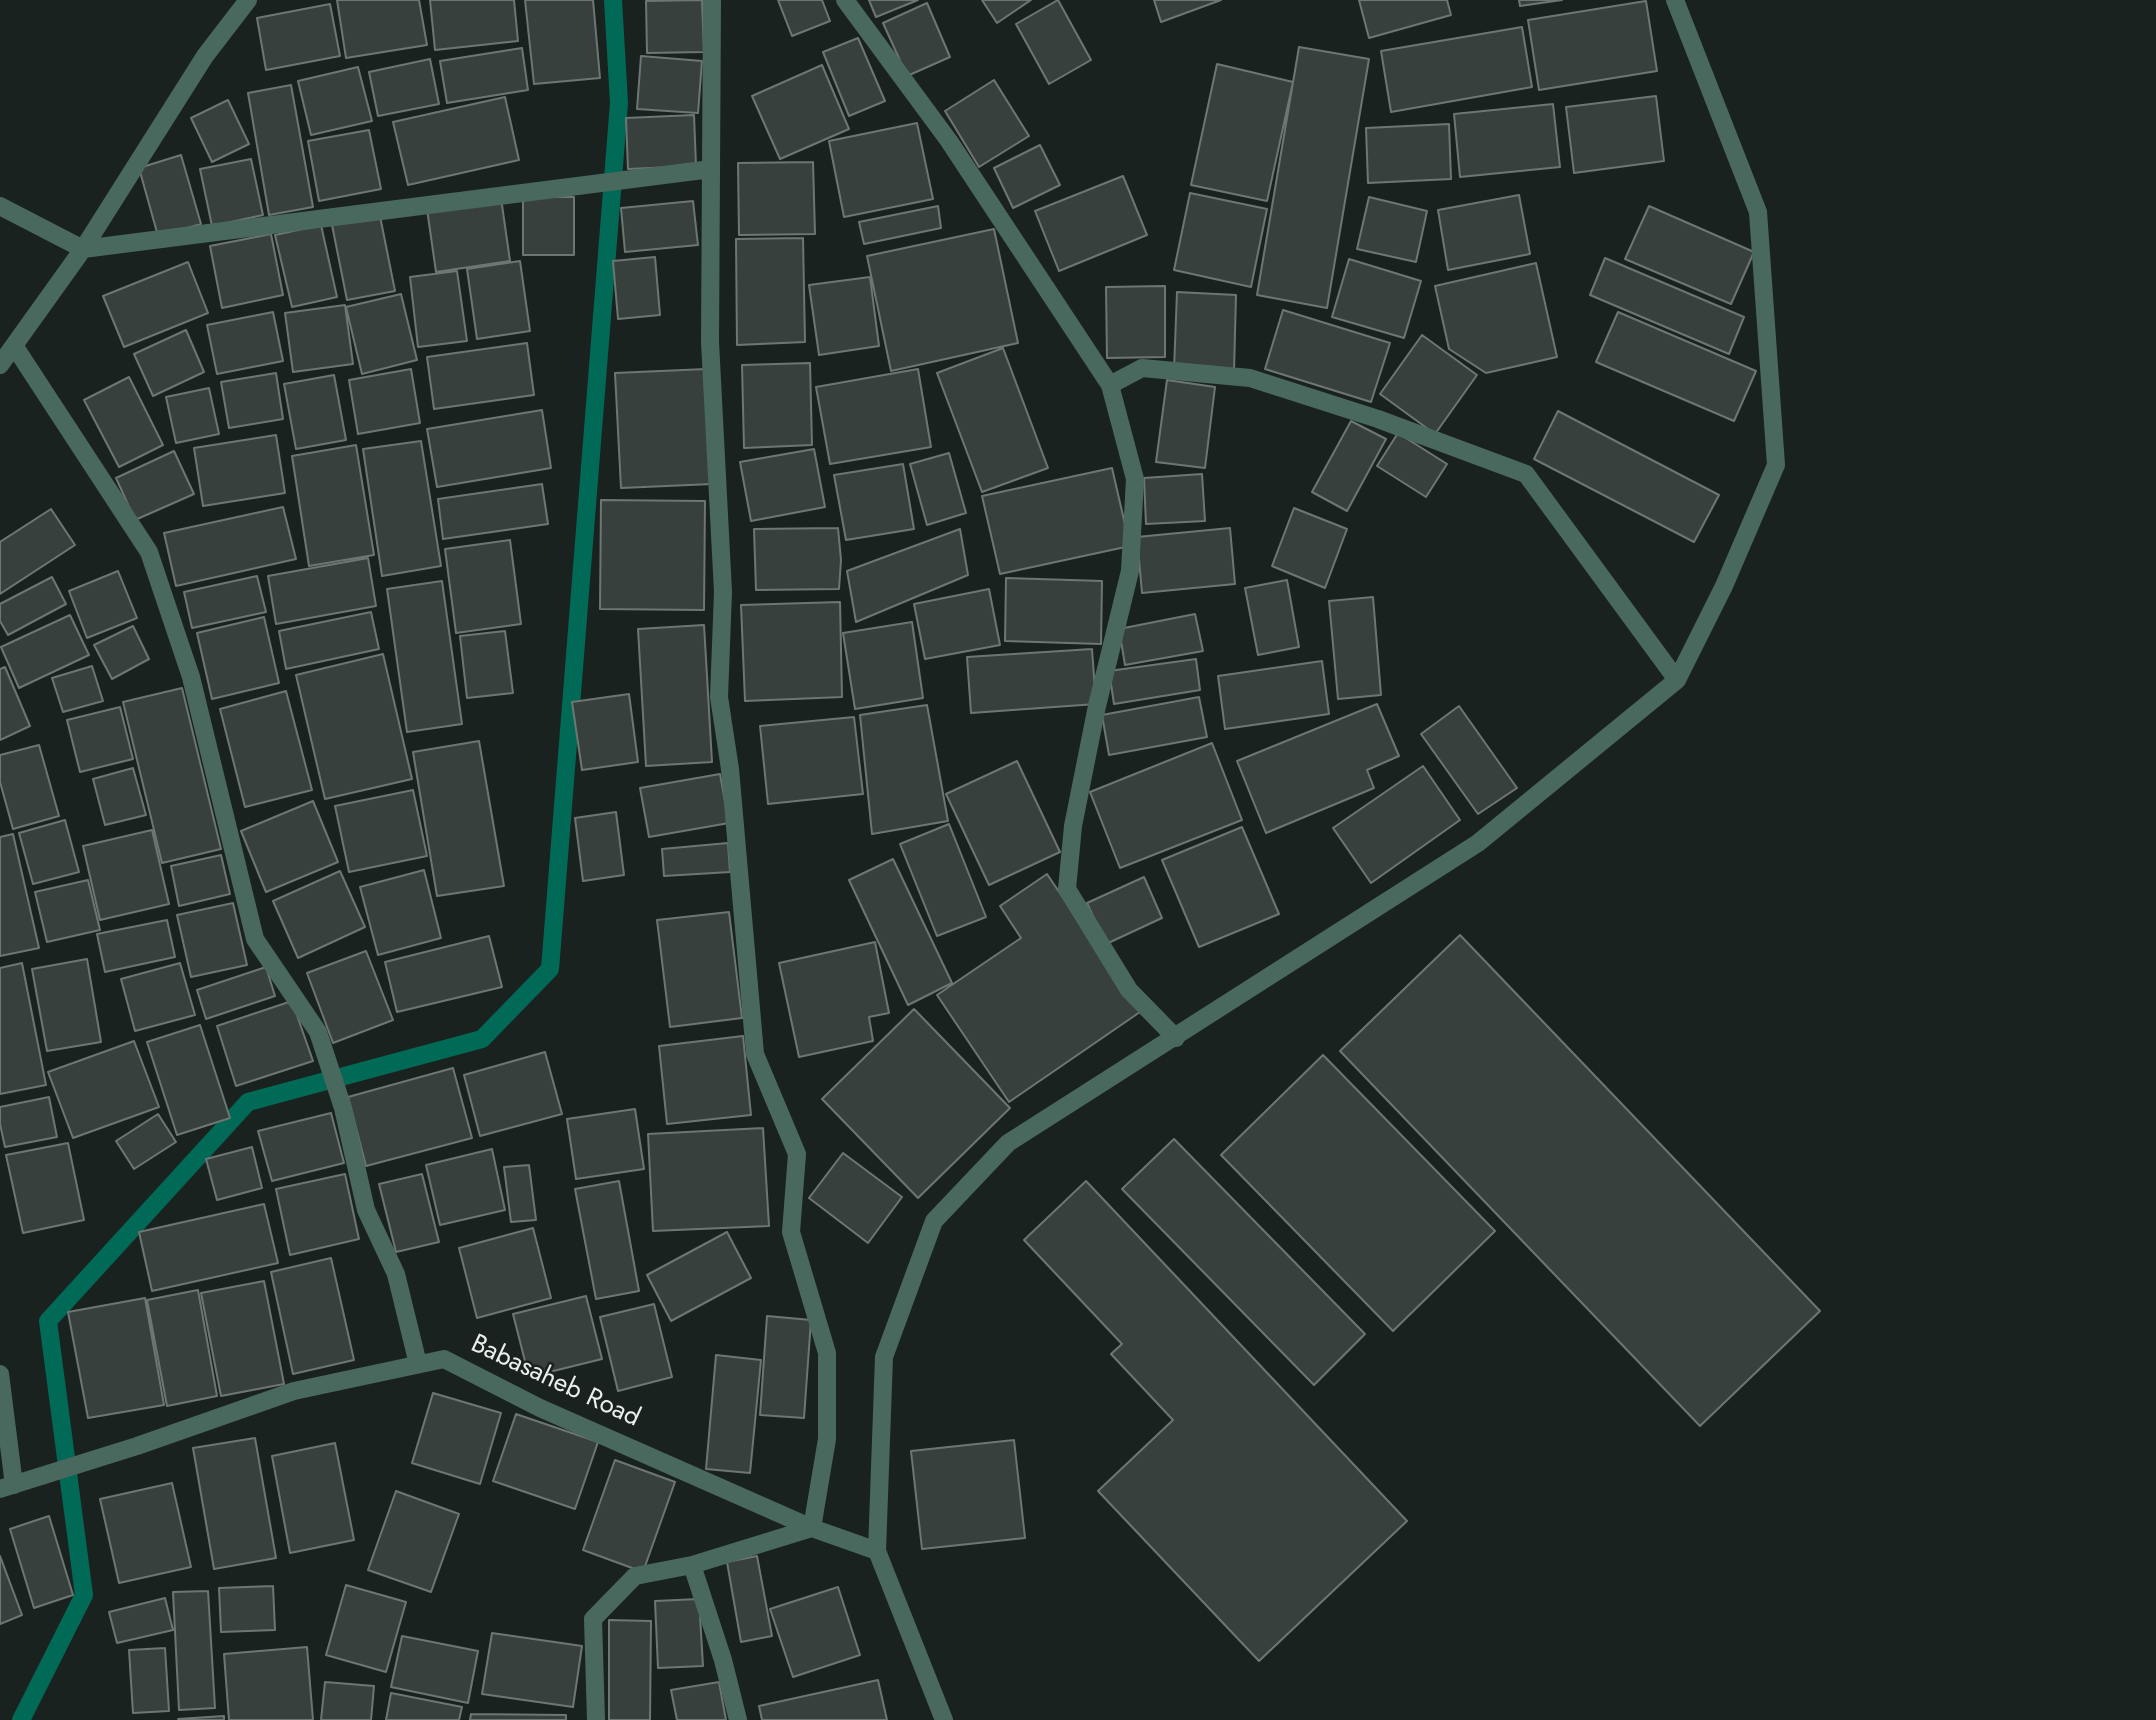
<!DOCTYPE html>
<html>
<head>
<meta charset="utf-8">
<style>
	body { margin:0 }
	canvas { display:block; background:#1a221f }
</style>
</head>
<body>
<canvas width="2156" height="1720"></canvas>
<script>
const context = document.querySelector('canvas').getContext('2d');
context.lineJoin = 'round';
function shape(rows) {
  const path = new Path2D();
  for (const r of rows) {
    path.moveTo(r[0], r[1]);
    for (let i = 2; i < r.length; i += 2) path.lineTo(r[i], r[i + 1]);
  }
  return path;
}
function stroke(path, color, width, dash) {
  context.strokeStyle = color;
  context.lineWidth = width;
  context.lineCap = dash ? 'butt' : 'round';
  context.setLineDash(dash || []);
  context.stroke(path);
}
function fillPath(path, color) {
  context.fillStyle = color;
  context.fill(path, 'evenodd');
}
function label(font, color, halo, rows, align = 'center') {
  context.font = font + ' Jost,sans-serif';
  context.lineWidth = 5;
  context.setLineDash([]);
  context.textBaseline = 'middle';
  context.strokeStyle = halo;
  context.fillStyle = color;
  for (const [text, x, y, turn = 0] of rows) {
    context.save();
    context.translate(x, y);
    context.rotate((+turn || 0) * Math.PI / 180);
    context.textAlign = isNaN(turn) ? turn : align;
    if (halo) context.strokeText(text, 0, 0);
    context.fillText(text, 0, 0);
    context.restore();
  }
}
stroke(shape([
	[21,1720,84,1595,48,1321,248,1102,482,1039,550,969,619,103,613,0]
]), '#006a56', 18);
const building = shape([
	[337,0,419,0,427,45,346,58,337,0],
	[430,0,514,0,518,41,435,50,430,0],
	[525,0,593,0,600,78,534,84,525,0],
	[702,0,704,52,647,53,646,1,702,0],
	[778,0,822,0,830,21,792,36,778,0],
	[869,0,918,0,876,17,869,0],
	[982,0,1031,0,997,23,982,0],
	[1058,0,1091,60,1049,84,1016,24,1058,0],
	[1154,0,1221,0,1161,22,1154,0],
	[1359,0,1447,0,1451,15,1369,38,1359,0],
	[1519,0,1562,0,1520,6,1519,0],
	[1646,1,1657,71,1539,90,1528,20,1646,1],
	[927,3,950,57,907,76,883,23,927,3],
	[330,4,340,56,266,70,257,18,330,4],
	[1522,27,1532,87,1391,112,1381,51,1522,27],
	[858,38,885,101,849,116,823,52,858,38],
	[1299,47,1369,59,1327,308,1257,295,1299,47],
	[522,48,528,90,447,103,440,61,522,48],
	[641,56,702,61,698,113,637,109,641,56],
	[430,59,439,104,378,116,369,72,430,59],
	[1217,64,1293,82,1267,201,1191,185,1217,64],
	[822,65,849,129,780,159,752,96,822,65],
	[358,67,372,121,311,135,298,81,358,67],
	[994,80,1029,136,979,167,945,111,994,80],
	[291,85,313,207,269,215,248,93,291,85],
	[1656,96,1664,161,1574,173,1566,107,1656,96],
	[505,97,519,160,408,185,393,122,505,97],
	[228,100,249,144,212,162,191,118,228,100],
	[1553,104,1560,167,1460,177,1454,114,1553,104],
	[694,115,696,166,628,169,626,118,694,115],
	[917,123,933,199,844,217,829,141,917,123],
	[1449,124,1451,179,1368,183,1366,128,1449,124],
	[369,130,381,189,319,201,308,141,369,130],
	[1040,145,1060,185,1013,208,994,168,1040,145],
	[181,155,201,224,158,236,139,168,181,155],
	[251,159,263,215,212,226,200,169,251,159],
	[813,162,815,234,739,235,738,163,813,162],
	[1123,176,1147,235,1059,271,1035,211,1123,176],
	[1190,193,1267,209,1251,287,1174,270,1190,193],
	[1519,195,1530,254,1448,270,1438,210,1519,195],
	[523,197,574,197,574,255,523,255,523,197],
	[1369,197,1427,211,1416,262,1357,249,1369,197],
	[501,198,510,261,436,272,427,209,501,198],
	[693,201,698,245,625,252,621,208,693,201],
	[938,206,941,228,864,244,859,222,938,206],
	[1649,206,1754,252,1731,304,1625,259,1649,206],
	[380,216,395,291,347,300,332,225,380,216],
	[321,225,337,297,292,307,275,235,321,225],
	[994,229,1018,343,891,371,867,256,994,229],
	[271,234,283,295,222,308,210,246,271,234],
	[803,238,805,342,737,345,736,239,803,238],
	[655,257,660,315,618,319,613,261,655,257],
	[1605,258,1744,317,1729,354,1590,295,1605,258],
	[1349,259,1421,281,1404,338,1332,317,1349,259],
	[520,261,530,331,477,339,467,269,520,261],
	[188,262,208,313,124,347,103,296,188,262],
	[1536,263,1557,357,1486,373,1449,349,1435,286,1536,263],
	[457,271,467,341,418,347,410,277,457,271],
	[870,277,879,346,819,355,809,285,870,277],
	[1165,286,1165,357,1107,358,1106,287,1165,286],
	[1177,292,1236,295,1234,371,1174,370,1177,292],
	[401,294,417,360,362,374,346,307,401,294],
	[345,305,353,364,293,372,285,313,345,305],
	[1283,310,1390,343,1371,402,1265,369,1283,310],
	[273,312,283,361,217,374,207,325,273,312],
	[1618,312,1756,371,1734,421,1596,362,1618,312],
	[186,330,204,372,153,396,134,354,186,330],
	[1422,335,1477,375,1435,434,1380,394,1422,335],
	[527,343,534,395,434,409,427,357,527,343],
	[1003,348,1048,468,982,492,937,373,1003,348],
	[810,363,812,445,744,448,742,365,810,363],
	[411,369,420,423,358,434,349,380,411,369],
	[706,369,712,484,621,488,615,373,706,369],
	[918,369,931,447,830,464,816,387,918,369],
	[276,373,283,419,229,428,221,382,276,373],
	[334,375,346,440,296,449,284,384,334,375],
	[129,377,163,445,119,467,84,400,129,377],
	[1167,380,1215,387,1205,468,1156,462,1167,380],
	[209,388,219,434,176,443,166,397,209,388],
	[542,410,551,468,437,487,427,429,542,410],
	[1558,411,1719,495,1694,542,1534,459,1558,411],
	[1351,421,1386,439,1347,511,1312,492,1351,421],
	[1398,433,1447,464,1426,497,1377,466,1398,433],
	[276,435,285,493,203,506,194,448,276,435],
	[421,441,441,566,382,576,363,449,421,441],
	[356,445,374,555,309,566,292,456,356,445],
	[814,449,825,507,751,521,740,462,814,449],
	[174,451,194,494,135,520,116,478,174,451],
	[949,453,966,513,927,525,910,464,949,453],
	[903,464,914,529,846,540,834,475,903,464],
	[1112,468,1130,546,1000,574,982,496,1112,468],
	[1202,474,1205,521,1146,524,1144,478,1202,474],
	[542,484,548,524,443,539,438,499,542,484],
	[601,500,705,501,704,610,600,609,601,500],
	[283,507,296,559,176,586,164,533,283,507],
	[1294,508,1347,529,1325,588,1272,566,1294,508],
	[51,509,75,545,0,594,0,542,51,509],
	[838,528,841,560,839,589,756,590,754,529,838,528],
	[1230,528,1235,584,1142,593,1137,537,1230,528],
	[960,529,968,575,856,622,847,571,960,529],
	[510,540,521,624,456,633,445,549,510,540],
	[368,558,376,606,276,624,268,576,368,558],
	[118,571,137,618,87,638,69,591,118,571],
	[257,576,266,612,192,628,184,592,257,576],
	[52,577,66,604,8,635,0,621,0,604,52,577],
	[1006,578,1102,581,1101,644,1005,641,1006,578],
	[1287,580,1299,647,1258,655,1245,588,1287,580],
	[442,581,462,724,407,732,387,589,442,581],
	[989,589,1000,645,925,659,914,604,989,589],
	[1373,597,1381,695,1338,699,1329,601,1373,597],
	[840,602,842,697,745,701,741,605,840,602],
	[371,612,379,649,286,669,279,631,371,612],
	[1195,614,1203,651,1125,665,1119,629,1195,614],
	[70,615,89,655,19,688,1,647,70,615],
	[264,617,279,683,212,699,197,633,264,617],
	[912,622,923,698,855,709,843,633,912,622],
	[704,625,712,762,646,766,638,629,704,625],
	[133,626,149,659,112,679,94,645,133,626],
	[505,631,513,693,467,698,460,636,505,631],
	[1092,649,1096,704,971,713,967,657,1092,649],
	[383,654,412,779,325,799,296,675,383,654],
	[1196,659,1200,690,1114,704,1109,671,1196,659],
	[1322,661,1329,714,1225,729,1218,676,1322,661],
	[92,666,103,701,63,712,52,678,92,666],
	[5,667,30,726,0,740,0,669,5,667],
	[182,688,221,849,162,863,123,702,182,688],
	[286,691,312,790,245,807,220,709,286,691],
	[629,694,638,762,582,770,572,702,629,694],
	[1199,697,1207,737,1109,755,1102,715,1199,697],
	[1377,704,1399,756,1367,770,1374,788,1266,833,1237,761,1377,704],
	[927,705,948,821,872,834,860,715,927,705],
	[1459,706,1517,788,1478,814,1421,734,1459,706],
	[120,707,133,759,80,772,67,720,120,707],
	[854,717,863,794,768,804,760,726,854,717],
	[479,741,504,886,437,896,413,752,479,741],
	[1212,743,1242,820,1120,868,1090,792,1212,743],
	[39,745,59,816,13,829,0,782,0,755,39,745],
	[1017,761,1060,852,989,885,946,794,1017,761],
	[1423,766,1460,820,1371,883,1333,828,1423,766],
	[133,768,146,815,105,825,93,779,133,768],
	[720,774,729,823,649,837,640,788,720,774],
	[413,790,427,856,349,872,335,806,413,790],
	[313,801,338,862,266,892,241,831,313,801],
	[616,812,624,875,583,881,575,818,616,812],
	[65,820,79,872,33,884,19,833,65,820],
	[949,824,986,917,937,936,900,844,949,824],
	[1242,827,1279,914,1199,947,1162,860,1242,827],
	[152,830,169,904,100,920,83,846,152,830],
	[13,834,39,948,0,956,0,837,13,834],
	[728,843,730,872,664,876,662,849,728,843],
	[221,855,230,894,179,906,171,866,221,855],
	[893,859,952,983,908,1005,849,880,893,859],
	[424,870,441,938,378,955,360,887,424,870],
	[340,871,365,927,298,958,273,901,340,871],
	[1047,874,1140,1012,1009,1102,937,995,1021,938,1000,906,1047,874],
	[1144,877,1162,918,1106,944,1087,903,1144,877],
	[88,880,100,930,47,942,35,892,88,880],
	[233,903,247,965,191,977,177,915,233,903],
	[729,912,742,1018,670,1027,657,920,729,912],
	[167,920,175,957,105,972,97,934,167,920],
	[1460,935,1820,1311,1700,1426,1340,1051,1460,935],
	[489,936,502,987,397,1012,385,962,489,936],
	[875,942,889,1013,869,1017,873,1041,799,1057,779,963,875,942],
	[366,951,393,1020,333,1043,307,973,366,951],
	[87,959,101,1042,47,1051,32,969,87,959],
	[22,963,46,1085,0,1094,0,968,22,963],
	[180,963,195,1015,135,1031,121,979,180,963],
	[266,967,275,996,206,1019,197,990,266,967],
	[292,1001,313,1061,236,1086,217,1026,292,1001],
	[914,1009,1010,1108,918,1198,822,1099,914,1009],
	[200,1025,230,1118,177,1135,147,1042,200,1025],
	[743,1036,751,1115,667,1124,659,1046,743,1036],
	[134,1041,159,1107,73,1138,48,1072,134,1041],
	[545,1052,562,1114,480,1136,464,1075,545,1052],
	[1323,1055,1495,1231,1393,1331,1221,1155,1323,1055],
	[453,1068,472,1138,366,1166,348,1097,453,1068],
	[49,1097,57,1137,5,1147,0,1124,0,1107,49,1097],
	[635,1109,644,1169,576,1179,567,1119,635,1109],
	[331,1113,344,1163,272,1181,258,1131,331,1113],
	[158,1114,176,1142,134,1169,116,1141,158,1114],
	[763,1128,769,1226,653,1231,648,1134,763,1128],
	[1174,1139,1365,1334,1314,1385,1122,1189,1174,1139],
	[68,1143,84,1220,23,1233,6,1155,68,1143],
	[252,1147,262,1188,217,1200,206,1159,252,1147],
	[492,1149,505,1210,440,1225,426,1165,492,1149],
	[843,1153,902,1197,868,1243,809,1198,843,1153],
	[529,1165,536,1220,511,1222,504,1167,529,1165],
	[345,1174,359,1239,290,1255,276,1189,345,1174],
	[422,1174,439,1242,396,1252,379,1184,422,1174],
	[619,1181,639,1291,596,1299,575,1189,619,1181],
	[1086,1181,1407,1521,1259,1661,1098,1491,1173,1420,1111,1354,1122,1344,1024,1240,1086,1181],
	[264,1204,278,1263,152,1291,139,1232,264,1204],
	[533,1228,551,1298,477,1318,459,1248,533,1228],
	[727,1232,751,1278,671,1321,647,1275,727,1232],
	[331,1258,354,1360,293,1374,271,1272,331,1258],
	[264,1281,284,1384,221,1396,201,1293,264,1281],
	[198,1290,217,1396,167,1406,147,1300,198,1290],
	[586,1296,602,1359,529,1377,513,1314,586,1296],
	[145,1298,164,1405,88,1418,68,1312,145,1298],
	[654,1304,672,1377,618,1391,600,1317,654,1304],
	[767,1316,811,1320,804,1418,760,1415,767,1316],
	[716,1355,761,1360,750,1473,706,1469,716,1355],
	[433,1393,501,1413,480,1484,412,1463,433,1393],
	[516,1414,598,1442,575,1509,493,1481,516,1414],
	[255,1438,276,1558,214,1569,193,1448,255,1438],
	[1014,1440,1025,1538,922,1549,911,1451,1014,1440],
	[335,1443,354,1540,290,1553,272,1456,335,1443],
	[615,1460,675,1482,643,1572,583,1550,615,1460],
	[172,1483,191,1567,119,1583,100,1499,172,1483],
	[396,1491,459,1514,431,1592,368,1570,396,1491],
	[49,1516,73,1595,34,1608,10,1529,49,1516],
	[0,1556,22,1615,0,1624,0,1556],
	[757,1556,772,1636,741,1642,727,1562,757,1556],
	[346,1585,406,1602,386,1672,326,1655,346,1585],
	[273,1586,275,1630,221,1632,219,1588,273,1586],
	[838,1587,860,1655,793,1677,770,1609,838,1587],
	[208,1591,215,1708,179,1710,173,1592,208,1591],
	[165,1598,173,1630,117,1643,109,1612,165,1598],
	[699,1599,703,1666,658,1668,655,1601,699,1599],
	[609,1620,651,1621,650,1720,609,1720,609,1620],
	[492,1633,582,1646,573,1707,482,1694,492,1633],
	[402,1636,478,1651,468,1703,391,1687,402,1636],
	[307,1647,313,1720,229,1720,224,1654,307,1647],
	[165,1648,169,1711,133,1713,129,1650,165,1648],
	[878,1680,887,1720,762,1720,759,1706,878,1680],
	[325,1682,374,1686,371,1720,321,1720,325,1682],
	[719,1682,726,1720,677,1720,671,1690,719,1682],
	[391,1693,462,1707,459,1720,386,1720,391,1693],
	[471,1714,566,1715,566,1720,470,1720,471,1714],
	[224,1716,224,1720,178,1719,224,1716]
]);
fillPath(building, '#38403e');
stroke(building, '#6d7673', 2);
stroke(shape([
	[845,0,949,141,1110,385],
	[0,206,83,249,711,169],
	[15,347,149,552,191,677,255,939,318,1032,343,1108,366,1210,396,1274,418,1364],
	[0,365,83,249,205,56,248,0],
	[1176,1038,1129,990,1067,889,1073,826,1097,706,1130,571,1135,479,1110,385,1142,368,1250,378,1378,419,1526,474,1677,680],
	[0,1374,14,1485],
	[0,1489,137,1446,294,1391,444,1359,540,1408,812,1528,877,1551],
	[692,1565,723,1660,738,1720],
	[596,1720,593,1619,635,1576,692,1565,812,1528,827,1439,827,1353,791,1232,797,1154,755,1054,730,769,719,697,723,592,710,342,712,0],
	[944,1720,877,1551,884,1357,934,1221,1008,1143,1478,843,1677,680,1724,586,1776,465,1758,212,1675,0]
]), '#49695f', 18);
label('26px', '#e9efed', '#1a221f', [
	["Babasaheb Road",555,1382,25]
]);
</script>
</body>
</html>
